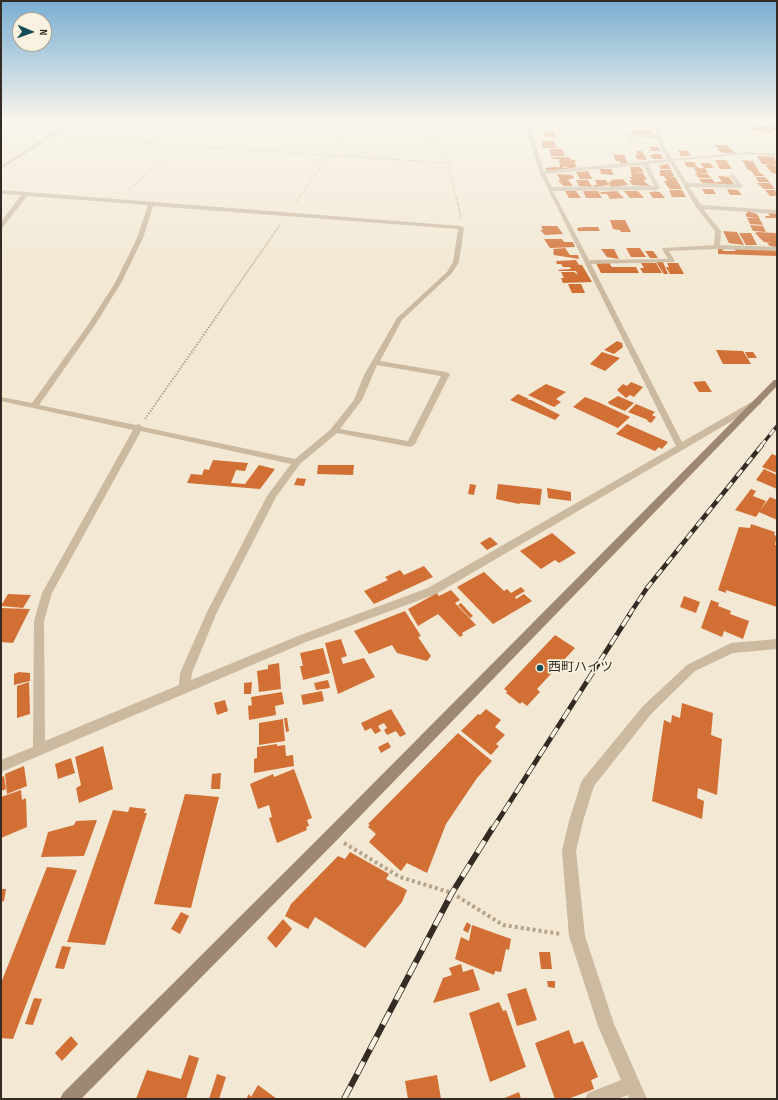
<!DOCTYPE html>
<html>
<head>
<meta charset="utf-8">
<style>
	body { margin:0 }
	#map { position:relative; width:778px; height:1100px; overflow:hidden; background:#f2e8d4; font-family:"Sofia Sans Condensed",sans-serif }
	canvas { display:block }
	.frame { position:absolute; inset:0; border:2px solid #342b24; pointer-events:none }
	.north { position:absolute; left:12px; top:12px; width:40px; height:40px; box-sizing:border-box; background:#faf2e0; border:1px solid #aba295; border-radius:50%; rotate:92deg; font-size:11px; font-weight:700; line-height:16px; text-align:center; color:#342b24 }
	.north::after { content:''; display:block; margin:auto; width:14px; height:18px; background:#164b58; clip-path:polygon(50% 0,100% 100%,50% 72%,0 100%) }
</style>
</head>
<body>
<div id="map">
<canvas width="778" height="1100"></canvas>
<div class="frame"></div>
<div class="north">N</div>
</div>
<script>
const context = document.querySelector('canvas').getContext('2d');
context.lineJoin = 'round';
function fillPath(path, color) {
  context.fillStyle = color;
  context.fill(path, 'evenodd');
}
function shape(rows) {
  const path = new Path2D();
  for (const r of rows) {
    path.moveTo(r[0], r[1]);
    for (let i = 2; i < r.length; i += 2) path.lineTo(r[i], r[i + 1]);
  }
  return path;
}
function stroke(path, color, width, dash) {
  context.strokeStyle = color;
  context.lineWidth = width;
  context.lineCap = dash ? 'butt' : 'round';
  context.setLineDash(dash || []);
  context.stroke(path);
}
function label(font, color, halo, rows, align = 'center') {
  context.font = font + ' "Sofia Sans Condensed","Noto Sans JP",sans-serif';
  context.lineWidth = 3.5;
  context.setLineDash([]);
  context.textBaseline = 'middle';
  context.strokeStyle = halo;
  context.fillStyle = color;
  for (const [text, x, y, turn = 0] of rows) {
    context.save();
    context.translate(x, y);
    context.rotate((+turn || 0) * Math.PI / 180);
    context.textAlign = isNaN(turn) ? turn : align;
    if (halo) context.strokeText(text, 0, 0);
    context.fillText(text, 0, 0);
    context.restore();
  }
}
fillPath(shape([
	[757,125,770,127,767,130,773,131,770,129,772,126,777,127,777,129,772,133,752,130,751,129],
	[640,129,650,130,653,135,633,134,632,130,641,132],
	[548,130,554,130,554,132,553,132,557,137,545,137,543,135,543,132,549,132],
	[541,141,554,141,557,148,543,148],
	[714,145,726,145,736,153,722,153,717,149,720,149],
	[649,147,658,147,661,151,651,151],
	[549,149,562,149,565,156,551,156],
	[678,150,688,151,691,156,681,156],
	[636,151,642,151,647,160,637,159,635,155,638,155],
	[613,154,624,155,628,163,621,164,619,161,616,161],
	[653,154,660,154,663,159,653,159,649,155,654,155],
	[757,156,774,157,777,164,773,164,777,166,777,174,772,173,765,165,770,164,762,164],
	[552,157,569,157,570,159,575,160,576,162,574,162,577,167,566,169,564,168,570,167,560,167,559,159,553,159],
	[715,160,726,160,732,169,720,169],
	[742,160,753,161,759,172,765,176,755,176,750,170,756,170,748,170],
	[684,162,694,162,698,168,687,167],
	[700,163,710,163,714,168,704,168],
	[668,164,671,169,661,169,659,166],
	[555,167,562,167,565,169,548,171,545,168],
	[630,167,640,167,644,172,633,173,643,173,647,180,644,179,645,182,650,186,632,185,629,180,633,180,629,177,632,177],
	[694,168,705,168,708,173,697,173],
	[600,169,611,169,614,175,601,174],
	[660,170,671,170,674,176,670,176,675,177,682,189,670,189,667,186,664,181,667,181,664,176,660,176],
	[588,171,592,179,580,179,576,172],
	[695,173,708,174,711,178,699,178],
	[557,174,572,175,574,178,568,180,573,186,563,186,558,180,567,180,560,180],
	[718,176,729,177,734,184,717,184,715,182,722,182],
	[755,177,765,177,770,182,759,182],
	[623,179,628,185,611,187,608,182,612,182,610,180],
	[699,179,712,179,716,184,702,183],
	[576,180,588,180,592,187,579,186],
	[595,180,606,180,609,185,595,187,593,185,597,185],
	[757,183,770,183,775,189,764,189],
	[702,189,713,189,716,194,705,194],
	[727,189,738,190,742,195,730,195],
	[669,190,682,190,686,197,672,197],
	[765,190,775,190,777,196,770,196],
	[565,191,576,191,581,198,569,198],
	[583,191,598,191,602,198,586,198],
	[617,191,624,198,610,199,607,194,601,194,600,192],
	[624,191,638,191,644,198,630,198],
	[652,191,660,192,665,198,653,198,649,192,654,192],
	[747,211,757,214,763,225,750,224,747,218,757,218,747,217,745,214,747,214],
	[768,213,777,213,777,218,766,218,765,216,770,216],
	[610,220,625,220,631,232,621,232,620,230,613,229],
	[750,225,763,226,766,232,753,231],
	[541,226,557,226,563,234,545,235,540,230,543,230],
	[585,227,598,227,600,231,578,231,577,228],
	[723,231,737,232,744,245,729,243],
	[758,232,775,233,777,235,777,247,770,246,767,243,772,243,764,242,755,233],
	[739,233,751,233,757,245,746,245],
	[544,239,562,239,564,242,573,242,575,247,550,248],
	[565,248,570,255,578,255,579,259,554,255,553,252,554,252,553,249],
	[626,248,640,248,646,257,631,257],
	[721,248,724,251,736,251,734,249,777,250,777,256,718,254,718,249],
	[601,249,614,249,619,259,607,257],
	[645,251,653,251,658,258,650,258],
	[576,260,579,265,582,265,592,282,563,283,561,278,564,278,561,272,574,272,578,275,576,271,559,271,558,270,571,269,570,267,563,267,561,264,557,264,556,261],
	[656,262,663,262,668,274,664,274],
	[596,263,609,263,612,267,636,267,639,273,601,273],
	[641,263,656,263,662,273,643,273,640,268,644,268],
	[667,263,678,263,684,274,670,274,666,267,669,267],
	[568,284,581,284,585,293,572,293],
	[617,341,622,343,623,347,614,354,604,350],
	[716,350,743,351,751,364,723,364],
	[602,352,620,358,605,371,590,364],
	[745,352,753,352,757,358,748,358],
	[705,381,712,392,699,392,693,382],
	[631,382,643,387,634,397,630,395,626,398,617,390,623,384,627,386],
	[546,384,566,392,556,399,561,402,554,407,528,395],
	[518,394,529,399,527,400,531,400,560,415,555,420,510,400],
	[618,396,634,403,625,411,609,404,608,402],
	[585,397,598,402,630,417,618,428,573,407],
	[636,404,655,412,652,415,656,417,651,423,647,421,648,420,628,412],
	[627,424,668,442,662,449,659,447,655,451,616,434],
	[772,454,777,456,777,473,762,467],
	[213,460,248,463,245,471,236,470,231,483,245,484,259,465,275,469,260,489,187,483,191,474,202,475,204,469,209,470],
	[318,465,354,465,353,475,317,474],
	[764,469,777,475,777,489,756,480],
	[297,478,306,479,304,486,294,485],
	[470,484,476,485,474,495,468,494],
	[498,484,542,489,540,505,520,503,519,504,496,499],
	[547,488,571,492,571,501,548,498],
	[751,489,756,491,753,496,766,501,756,517,735,510],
	[770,497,777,500,777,520,759,512],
	[751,524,775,532,774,535,777,536,775,545,777,545,777,607,726,590,726,593,718,590,739,527,750,528],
	[552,533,576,553,559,563,555,560,541,569,520,551],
	[490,537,498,544,487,550,480,543],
	[424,566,433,577,374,604,364,591,388,580,385,577,400,570,404,575],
	[484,572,504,591,507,589,511,593,521,587,525,591,515,597,516,599,524,594,532,601,493,624,457,587],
	[451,590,460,600,455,603,476,625,462,633,463,635,460,637,438,614,418,626,408,609,437,593,439,596],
	[8,594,31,595,23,608,1,606],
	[684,596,700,602,696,613,680,607],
	[711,600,719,603,718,606,731,611,730,614,749,621,743,639,724,631,722,637,701,628],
	[461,603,473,616,470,618,458,605],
	[1,608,30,609,13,643,1,642],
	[405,611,421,636,418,637,431,656,427,661,397,653,392,645,369,654,354,631],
	[555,635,575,648,537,689,540,692,527,706,522,702,520,704,506,693,507,691,504,689],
	[341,639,347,656,341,658,343,664,364,658,375,677,338,694,325,643],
	[323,648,330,673,303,680,300,666,303,666,300,653],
	[279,663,281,689,259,692,257,671,268,669,268,665],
	[19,672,30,673,30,681,14,685,14,674],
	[328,680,330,688,316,690,314,683],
	[29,682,30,714,17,718,17,686],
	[252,682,251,694,244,694,244,683],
	[322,691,324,701,303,705,301,695],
	[282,692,284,704,275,706,276,715,249,720,248,706,252,705,251,697],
	[225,700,228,711,217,715,214,703],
	[682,703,713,713,711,735,722,739,717,795,698,788,697,798,704,801,702,819,652,801,664,720,671,723,672,715,680,718],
	[391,709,406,734,400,737,396,731,387,735,384,730,387,728,384,723,378,726,381,731,375,734,371,728,365,731,361,723],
	[486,709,501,720,495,727,505,735,496,744,499,746,491,755,461,731,478,714,480,715],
	[284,718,287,718,289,731,286,732],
	[283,719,285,741,259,745,259,723],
	[458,733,492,761,477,778,446,824,427,873,407,863,401,871,369,842,376,834,368,827,370,825,368,824],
	[388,742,391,747,381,753,378,747],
	[277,744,277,746,285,745,286,756,293,755,294,766,254,773,254,759,257,758,257,747],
	[103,746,113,789,79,803,76,788,81,785,75,757],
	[71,758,75,773,58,779,55,764],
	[24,766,27,786,7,794,5,774],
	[294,769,312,818,307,820,309,826,306,827,307,830,277,843,269,818,272,817,269,805,258,809,250,784,273,774,274,777],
	[221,773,220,789,211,789,212,774],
	[4,776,6,789,1,791,1,777],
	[21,790,22,800,26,798,27,827,1,838,1,797],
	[185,794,219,797,191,908,154,904],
	[130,807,146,809,144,813,147,813,105,945,67,942,113,810,128,812],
	[97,820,84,856,41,857,48,832,74,825,76,821],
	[350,852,389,874,386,879,407,890,402,902,365,948,315,917,308,929,285,916,291,904,338,856,345,859],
	[47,867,77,870,13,1039,1,1038,1,983],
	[1,889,6,889,4,901,1,902],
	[181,912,189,916,180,934,171,929],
	[283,919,292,929,276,948,267,938],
	[467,922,471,925,468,933,463,930],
	[472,925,511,939,509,950,506,949,501,972,495,971,494,975,455,959,461,937,469,941],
	[62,946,71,947,64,969,55,968],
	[539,952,550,952,552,969,541,969],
	[461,964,463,972,473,969,480,990,433,1003,443,978,452,975,449,968],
	[547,981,555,981,555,988,548,987],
	[526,988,537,1020,517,1026,507,994],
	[34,998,42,999,33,1025,25,1024],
	[499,1002,503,1011,506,1010,526,1067,490,1082,469,1013],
	[569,1030,574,1044,583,1041,598,1077,591,1080,594,1089,568,1099,555,1099,535,1043],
	[71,1036,78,1044,62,1061,55,1053],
	[189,1055,199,1058,186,1099,136,1099,147,1070,181,1079],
	[217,1074,226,1077,219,1099,209,1099],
	[437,1075,441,1099,408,1099,405,1081],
	[258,1085,277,1099,246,1099,249,1094,251,1097],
	[519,1092,521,1099,502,1099]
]), '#d16f34');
stroke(shape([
	[409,120,426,132,448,163,458,205],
	[1,134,32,136],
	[65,138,448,163],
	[127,191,178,146],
	[295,204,353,120]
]), '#b7a38a', 1, [1, 1]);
stroke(shape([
	[458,204,461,218],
	[220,311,280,225]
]), '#b7a38a', 1.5, [1, 1]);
stroke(shape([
	[145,419,221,310]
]), '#b7a38a', 2, [1.5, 1.5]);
stroke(shape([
	[344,843,400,877,452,893,503,925,561,934]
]), '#b7a38a', 4, [3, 3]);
fillPath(shape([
	[73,120,78,120,1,169,1,166,73,120],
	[523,120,527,120,530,129,541,120,545,120,531,132,544,171,668,159,659,144,658,138,632,137,633,142,631,143,629,142,628,135,630,134,657,135,654,120,658,120,663,144,672,159,746,152,777,154,777,156,746,154,674,161,687,183,736,184,729,175,732,173,743,186,740,188,689,187,701,205,777,210,777,214,703,209,721,231,720,245,777,247,777,251,717,249,669,251,675,261,674,262,591,264,682,442,755,400,761,400,761,404,436,594,306,642,1,772,1,760,33,747,34,621,42,593,133,430,1,401,1,397,32,403,88,325,115,283,137,238,148,205,27,196,3,227,1,228,1,222,21,195,1,194,1,190,461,226,464,228,459,262,452,273,402,320,380,361,446,372,450,374,415,444,411,447,337,433,300,464,276,497,217,612,192,673,191,680,298,636,428,588,676,446,540,173,523,120],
	[670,162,696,207,715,231,714,245,663,248,662,249,668,259,589,260,553,191,657,190,660,188,648,164,670,162],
	[643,165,654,186,552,187,545,174,643,165],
	[153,206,458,229,453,262,447,272,397,318,364,375,354,400,330,430,295,459,143,427,139,424,136,425,39,405,95,325,121,283,143,238,153,206],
	[377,365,441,376,408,441,340,429,362,400,377,365],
	[141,431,291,464,267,496,207,612,180,673,179,685,45,741,44,621,52,593,141,431],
	[777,639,777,649,733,653,695,671,651,714,594,786,583,821,576,851,585,936,614,1024,647,1099,629,1099,628,1095,617,1099,585,1099,588,1093,621,1080,598,1026,569,936,562,851,569,821,581,783,583,779,643,706,687,665,731,643,777,639]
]), '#cbb9a0');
fillPath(shape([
	[774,380,777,380,777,386,337,840,81,1099,60,1099,63,1093,327,830,774,380]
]), '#9e8871');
const railFar3 = shape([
	[761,446,777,426]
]);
const railFar2 = shape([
	[629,615,647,588,762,445]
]);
const railFar1 = shape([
	[492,830,630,614]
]);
const rail = shape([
	[344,1099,452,893,492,829]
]);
stroke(railFar3, '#342b24', 3.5);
stroke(railFar2, '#342b24', 4.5);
stroke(railFar1, '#342b24', 5);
stroke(rail, '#342b24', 6);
stroke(railFar3, '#faf2e0', 2.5, [7]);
stroke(railFar2, '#faf2e0', 3, [8]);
stroke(railFar1, '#faf2e0', 3.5, [11]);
stroke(rail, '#faf2e0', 4.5, [14]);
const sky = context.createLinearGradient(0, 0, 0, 274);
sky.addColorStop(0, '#78aed2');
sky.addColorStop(0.44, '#f9f5ec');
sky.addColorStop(1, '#f9f5ec00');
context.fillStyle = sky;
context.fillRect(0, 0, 778, 274);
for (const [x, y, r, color] of [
	[540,668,4,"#164b58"]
]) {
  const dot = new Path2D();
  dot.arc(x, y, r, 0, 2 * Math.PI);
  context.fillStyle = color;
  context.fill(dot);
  stroke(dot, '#faf2e0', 1.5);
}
label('13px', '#342b24', '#faf2e0', [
	["西町ハイツ",548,668]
], 'left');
</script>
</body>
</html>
